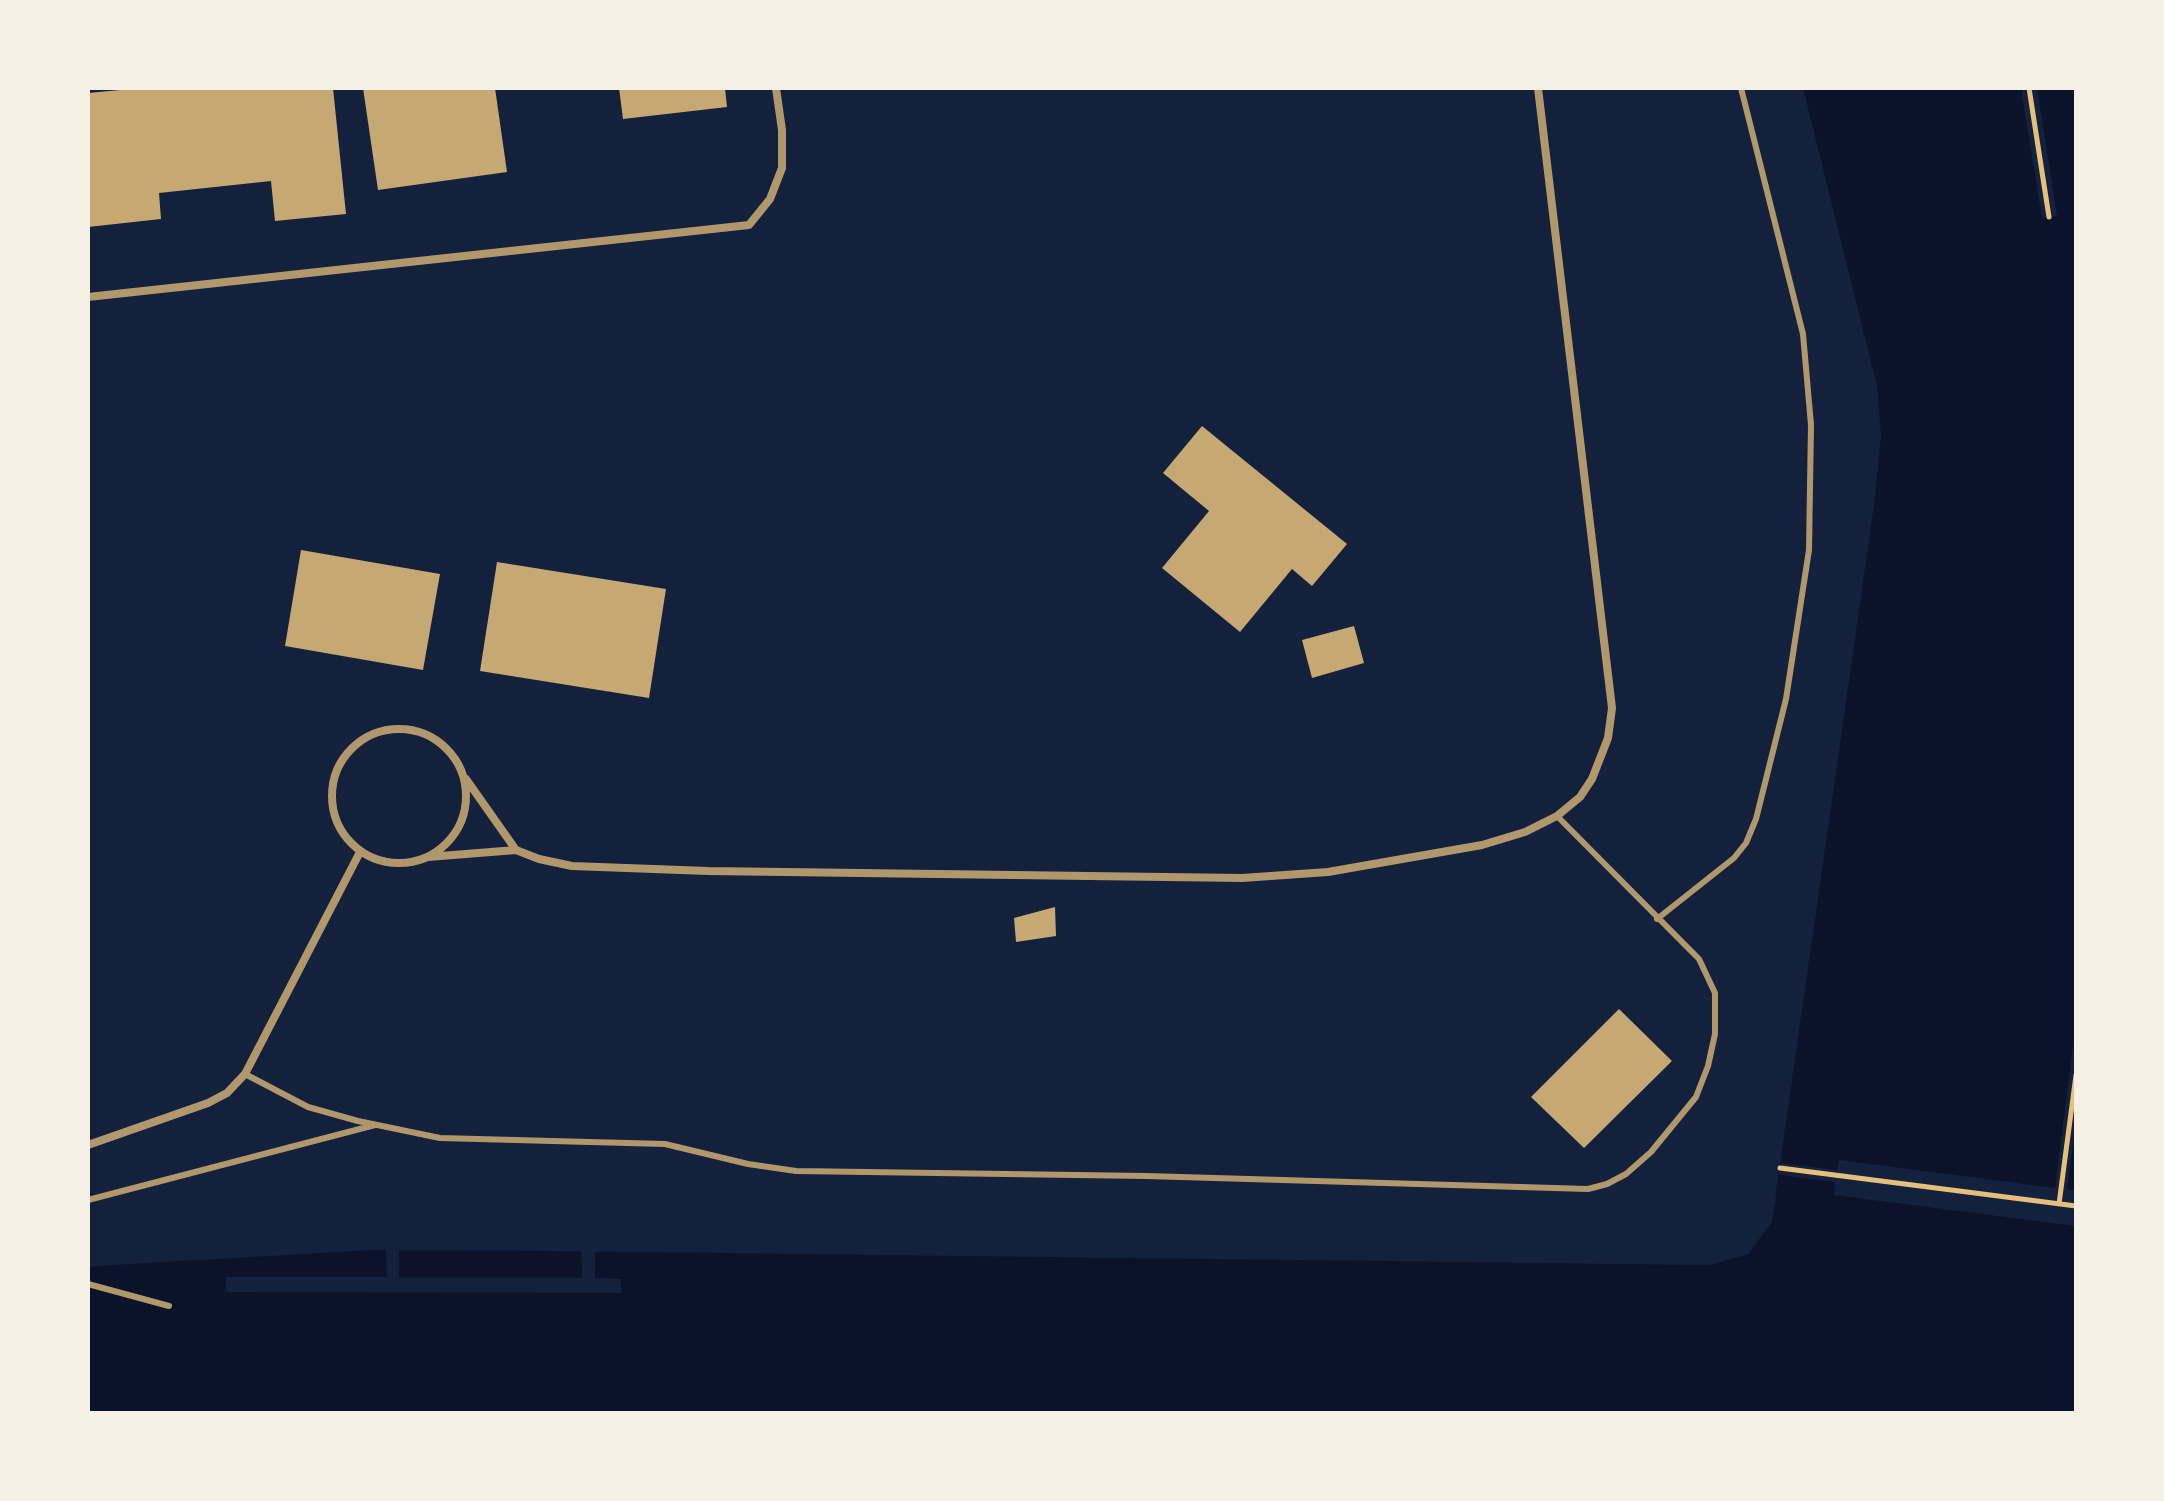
<!DOCTYPE html>
<html>
<head>
<meta charset="utf-8">
<style>
	body { margin:0 }
	#map { position:relative; width:2164px; height:1501px; overflow:hidden; background:#14213d; font-family:Inter,sans-serif }
	canvas { display:block }
	.frame { position:absolute; inset:0; border:90px solid #f6f1e7; pointer-events:none }
</style>
</head>
<body>
<div id="map">
<canvas width="2164" height="1501"></canvas>
<div class="frame"></div>
</div>
<script>
const context = document.querySelector('canvas').getContext('2d');
context.lineJoin = 'round';
function fillPath(path, color) {
  context.fillStyle = color;
  context.fill(path, 'evenodd');
}
function shape(rows) {
  const path = new Path2D();
  for (const r of rows) {
    if (r.length === 3) {
      path.moveTo(r[0] + r[2], r[1]);
      path.arc(r[0], r[1], r[2], 0, 2 * Math.PI);
      continue;
    }
    path.moveTo(r[0], r[1]);
    for (let i = 2; i < r.length; i += 2) path.lineTo(r[i], r[i + 1]);
  }
  return path;
}
function stroke(path, color, width, dash) {
  context.strokeStyle = color;
  context.lineWidth = width;
  context.lineCap = dash ? 'butt' : 'round';
  context.setLineDash(dash || []);
  context.stroke(path);
}
fillPath(shape([
	[1803,88,2076,88,2076,1413,88,1413,88,1268,93,1266,387,1249,1710,1265,1748,1254,1772,1221,1874,505,1881,437,1877,386]
]), '#0b132b');
fillPath(shape([
	[2021,88,2037,88,2057,216,2042,218],
	[2076,1022,2076,1122,2067,1189,2076,1191,2076,1226,1834,1195,1835,1182,1779,1175,1781,1163,1837,1170,1839,1160,2055,1188],
	[1772,1197,1776,1198,1772,1221,1748,1254,1710,1265,595,1250,595,1278,621,1279,621,1293,226,1292,226,1277,387,1277,386,1249,93,1266,90,1263,387,1245,1709,1261,1746,1251,1769,1220],
	[399,1250,581,1250,582,1278,399,1278]
]), '#14213d');
fillPath(shape([
	[142,88,333,88,346,214,275,221,271,181,159,193,161,219,88,227,88,93],
	[363,88,495,88,507,172,378,190],
	[619,88,725,88,727,107,623,119],
	[1202,426,1347,544,1312,586,1292,569,1240,632,1162,568,1209,511,1163,473],
	[301,550,440,574,423,670,285,646],
	[497,562,666,589,649,698,480,671],
	[1354,626,1364,663,1312,678,1302,640],
	[1055,907,1056,936,1016,942,1014,918],
	[1619,1009,1672,1061,1584,1148,1531,1097]
]), '#c6a872');
stroke(shape([
	[2029,88,2049,217],
	[1780,1168,2076,1206],
	[2059,1204,2076,1075]
]), '#e5c07b', 5);
stroke(shape([
	[1657,919,1734,858,1746,843,1756,819,1786,699,1809,550,1811,425,1803,334,1741,88],
	[245,1074,308,1107,358,1121,440,1138,665,1144,748,1164,796,1171,1146,1176,1588,1189,1607,1184,1626,1174,1651,1152,1696,1097,1708,1066,1715,1034,1715,993,1699,959,1557,816],
	[88,1200,375,1125],
	[88,1284,169,1306]
]), '#b1986c', 6);
stroke(shape([
	[88,297,749,225,770,199,782,168,782,130,776,88],
	[399,796,67],
	[466,779,516,850],
	[428,857,516,850,539,859,572,866,708,871,1242,878,1328,872,1482,845,1525,832,1557,816,1580,797,1592,779,1608,738,1612,708,1538,88],
	[88,1145,208,1103,227,1093,245,1074,360,852]
]), '#b1986c', 8);
</script>
</body>
</html>
